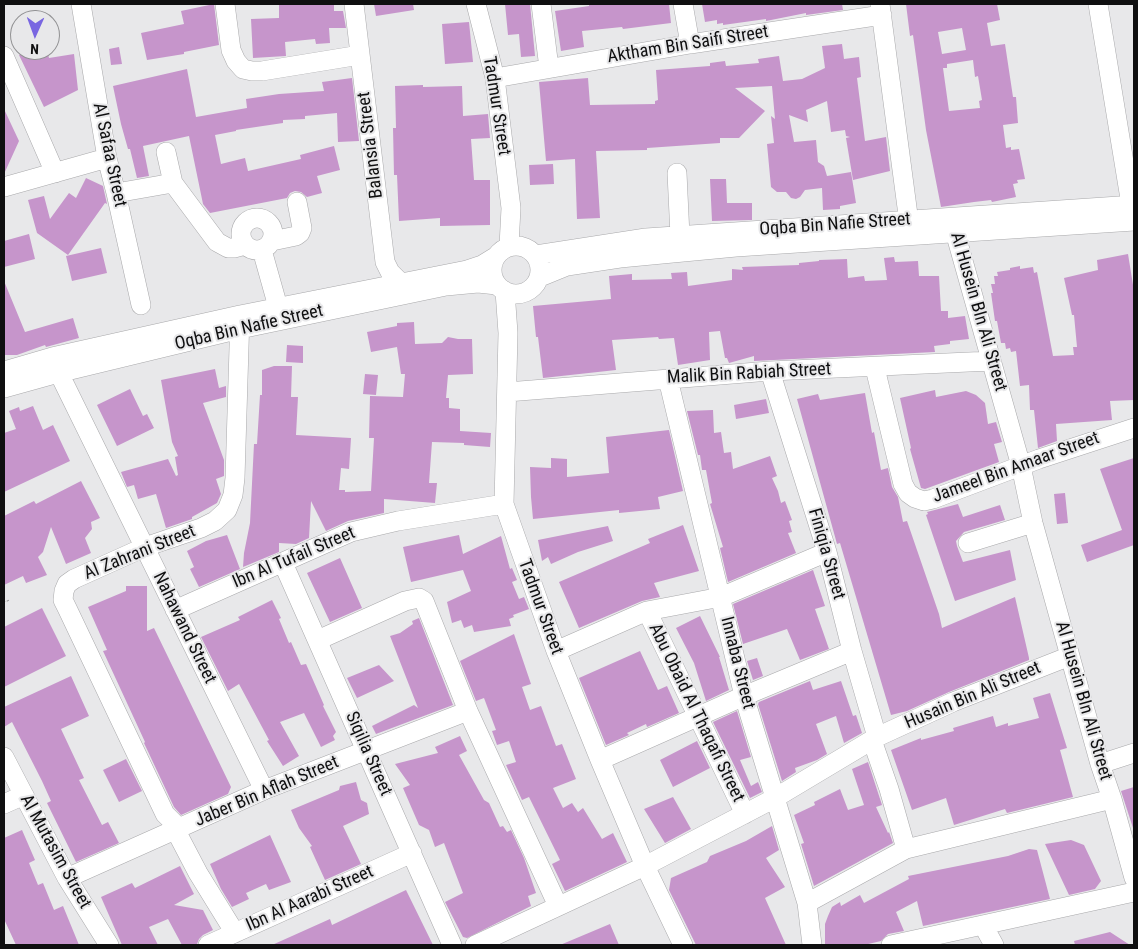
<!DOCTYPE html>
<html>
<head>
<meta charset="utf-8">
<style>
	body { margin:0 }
	#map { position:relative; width:1138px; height:949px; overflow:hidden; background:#e8e8ea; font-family:"Roboto Condensed",sans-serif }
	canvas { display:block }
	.frame { position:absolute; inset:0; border:5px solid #0f0f10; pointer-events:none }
	.north { position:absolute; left:10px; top:10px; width:50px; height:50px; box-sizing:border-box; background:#e8e8ea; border:1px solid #919193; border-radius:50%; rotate:182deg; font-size:14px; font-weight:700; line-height:20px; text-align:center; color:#0f0f10 }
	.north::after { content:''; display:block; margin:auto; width:18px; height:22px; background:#7966e1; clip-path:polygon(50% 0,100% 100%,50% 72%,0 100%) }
</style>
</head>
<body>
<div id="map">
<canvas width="1138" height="949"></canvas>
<div class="frame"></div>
<div class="north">N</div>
</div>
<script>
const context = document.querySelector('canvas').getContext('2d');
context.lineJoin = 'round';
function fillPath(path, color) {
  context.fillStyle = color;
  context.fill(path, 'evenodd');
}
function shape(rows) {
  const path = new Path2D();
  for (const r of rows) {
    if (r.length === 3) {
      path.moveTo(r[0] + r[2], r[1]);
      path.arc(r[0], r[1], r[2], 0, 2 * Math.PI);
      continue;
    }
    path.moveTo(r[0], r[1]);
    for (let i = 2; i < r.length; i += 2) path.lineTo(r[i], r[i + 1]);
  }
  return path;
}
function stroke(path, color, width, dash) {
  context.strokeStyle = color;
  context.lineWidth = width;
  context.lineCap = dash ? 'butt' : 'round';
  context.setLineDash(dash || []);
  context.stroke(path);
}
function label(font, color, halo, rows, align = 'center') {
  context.font = font + ' "Roboto Condensed",sans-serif';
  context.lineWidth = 4;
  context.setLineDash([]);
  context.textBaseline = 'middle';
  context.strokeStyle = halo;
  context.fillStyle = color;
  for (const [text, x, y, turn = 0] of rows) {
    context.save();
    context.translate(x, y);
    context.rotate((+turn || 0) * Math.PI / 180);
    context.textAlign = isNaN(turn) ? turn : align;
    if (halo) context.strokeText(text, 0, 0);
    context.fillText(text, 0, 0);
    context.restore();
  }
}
fillPath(shape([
	[214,4,219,45,184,52,184,54,147,60,141,33,184,24,181,11],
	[279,4,334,4,334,11,343,11,346,28,329,28,330,43,316,44,315,39,285,42,286,56,253,58,251,19,279,18],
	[374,4,413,4,414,10,376,16],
	[505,4,530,4,535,56,521,57,519,34,508,35],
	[589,4,669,4,671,23,623,29,622,27,582,31,584,47,561,51,555,11,589,6],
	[702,4,842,4,843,10,806,15,806,13,766,21,766,19,723,25,723,23,717,24,717,20,705,22],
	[906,4,997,4,1000,20,987,23,991,46,1005,44,1013,97,1016,97,1018,123,1003,125,1006,148,1011,147,1011,150,1019,149,1025,179,1017,180,1018,183,1013,184,1016,197,992,202,991,200,974,202,941,207,926,130,913,35,910,36],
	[962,28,966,50,942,54,938,32],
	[973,60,975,77,978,76,982,100,979,101,980,108,949,111,943,68,947,68,947,64],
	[469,22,473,62,445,64,442,24],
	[842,44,844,59,859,57,861,77,857,78,865,141,886,137,890,171,853,180,846,138,850,137,846,136,845,130,831,132,827,101,806,110,808,122,789,115,794,142,816,140,818,162,824,166,827,176,851,172,856,203,840,206,840,209,823,210,822,188,805,190,800,197,796,199,791,198,786,192,777,192,771,187,767,144,774,143,771,116,775,119,772,86,735,88,765,111,739,138,720,138,720,143,647,148,647,150,596,151,600,218,577,219,575,159,546,161,539,82,588,78,590,105,655,104,655,101,658,100,656,70,710,66,710,63,725,61,726,66,759,63,758,59,779,56,783,81,802,79,825,68,822,46],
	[119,47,122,64,111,65,109,49],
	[28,50,47,50,49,58,74,54,78,90,44,107,19,55],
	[187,69,196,117,247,108,246,99,279,94,324,91,322,82,352,78,359,141,338,142,337,113,305,116,305,119,283,120,283,123,236,130,236,131,215,135,221,164,245,158,248,171,301,159,300,155,334,146,340,170,317,176,322,193,307,197,301,192,295,191,290,193,287,198,210,213,203,204,189,136,143,146,149,176,137,178,130,149,128,149,121,124,113,86],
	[423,85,423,87,462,86,463,116,488,114,490,138,471,139,474,180,490,180,490,225,440,226,440,218,399,221,397,175,394,175,393,128,396,128,395,86],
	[4,109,19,141,4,174],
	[553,164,554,184,530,185,529,165],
	[86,178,103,186,107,204,105,203,68,255,37,233,28,200,44,196,50,219,69,193,76,198],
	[710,179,726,179,727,203,752,203,752,220,712,221],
	[29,234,35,259,4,267,4,241],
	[101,248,107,273,72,281,66,256],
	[1128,254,1134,291,1134,400,1110,401,1112,420,1056,424,1057,441,1038,448,1034,410,1030,410,1029,385,1020,386,1016,351,1011,352,1010,348,1006,349,1005,343,1001,343,997,321,995,321,991,293,993,293,991,284,995,284,994,276,998,276,997,272,1010,270,1010,268,1020,266,1020,269,1033,267,1034,273,1037,272,1053,356,1074,355,1073,347,1077,347,1074,315,1072,315,1064,278,1098,270,1097,260],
	[894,257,895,262,918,261,919,276,939,276,941,311,948,311,948,318,965,316,969,339,950,341,950,344,934,346,935,352,754,361,754,356,729,363,727,358,725,358,720,331,709,332,710,360,678,365,674,338,659,339,658,337,612,340,616,370,543,378,538,337,536,337,533,306,611,299,609,276,632,274,632,280,672,279,671,273,687,272,688,286,732,280,732,269,743,270,742,267,799,265,799,263,819,261,819,260,847,259,848,278,864,276,865,281,887,280,884,258],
	[4,281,25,332,73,318,79,338,46,347,45,345,17,355,4,355],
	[414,322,415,344,442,343,448,337,458,339,472,339,473,374,448,375,446,398,449,398,449,408,460,409,460,431,491,433,490,447,464,445,464,443,432,442,429,483,437,483,435,503,384,499,384,513,348,521,326,531,311,501,309,538,296,544,279,543,279,552,243,567,244,553,250,523,254,444,257,444,260,395,262,395,262,370,274,366,292,366,291,397,298,397,296,435,351,438,349,469,341,468,339,490,345,490,345,492,371,491,374,438,369,438,370,396,403,397,405,374,401,374,397,347,371,352,367,332,397,326,397,323],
	[287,345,303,346,303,363,286,362],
	[215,369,219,388,226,386,226,397,203,403,224,460,224,476,216,479,221,494,217,503,192,517,192,519,166,528,156,494,138,499,134,485,127,487,121,472,168,459,176,476,178,475,175,457,178,456,172,442,161,380],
	[365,374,378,375,376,395,363,394],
	[130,389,143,416,147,414,154,428,117,446,97,405],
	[935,390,936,397,966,391,976,395,985,403,988,424,996,422,1002,442,994,444,999,462,925,489,921,488,910,449,911,448,900,398],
	[865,393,872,433,874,432,881,470,888,468,892,487,898,497,903,522,907,521,939,614,942,628,1015,597,1029,658,1029,660,949,692,907,711,891,715,840,543,837,544,797,399,818,394,820,400],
	[766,399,769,413,736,419,734,405],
	[33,406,43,430,53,425,70,461,4,492,4,433,16,429,9,411,19,407,20,411],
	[713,410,714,433,721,432,724,453,731,452,733,469,770,456,777,476,772,478,778,491,781,503,785,501,792,520,789,521,792,532,788,533,796,553,728,582,720,548,723,547,710,504,712,503,706,470,702,470,700,455,698,455,687,411],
	[669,430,683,491,658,497,660,509,619,513,619,510,533,519,531,497,530,467,551,468,551,458,567,459,567,477,609,473,606,437],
	[1134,458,1134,545,1087,562,1081,545,1122,530,1100,469],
	[81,481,100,518,91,522,92,529,85,538,91,553,66,564,51,527,43,552,38,557,47,575,26,583,23,576,4,585,4,516,34,501,36,504],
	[1065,493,1068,523,1057,524,1054,494],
	[958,504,963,517,1000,505,1005,520,964,532,956,541,957,546,963,562,1010,550,1016,580,955,601,926,515,928,514,927,512],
	[683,525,699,571,654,583,660,597,642,601,579,628,559,582,650,543,648,539],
	[608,526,613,541,578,552,551,564,548,557,542,561,538,540],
	[227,535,240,569,199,587,190,569,194,567,187,551,206,541],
	[459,535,463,554,501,536,510,569,512,568,517,580,512,582,519,599,524,597,529,609,513,615,514,617,509,619,511,626,474,632,472,625,464,628,461,620,452,623,447,602,471,591,463,570,411,582,403,547],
	[340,558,362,608,330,622,307,573],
	[813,570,825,606,815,609,829,649,800,660,787,629,743,644,733,604],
	[126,586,147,586,147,631,154,628,231,787,228,794,181,815,174,807,144,743,145,742,103,651,107,650,88,607,126,591],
	[272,600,281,618,279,619,289,643,291,642,301,665,306,664,324,705,323,706,336,732,333,736,335,740,321,747,304,713,280,722,299,756,283,766,267,741,269,740,239,684,228,691,201,637,240,620,238,617],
	[42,608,66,656,4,687,4,627],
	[700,616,720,657,719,657,729,690,706,701,694,663,676,628],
	[419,618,453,705,376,734,372,726,414,705,418,708,390,636,400,633,413,624,412,621],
	[514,634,531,684,522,687,530,710,541,706,556,746,562,744,576,779,553,788,563,808,572,803,578,812,583,808,602,839,613,833,627,862,565,891,552,864,560,860,529,797,522,800,506,765,516,762,509,741,497,745,492,731,496,730,484,698,476,701,460,661],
	[640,651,658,690,667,686,679,713,647,727,646,724,627,733,629,735,606,745,579,678],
	[757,658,763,676,753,680,747,661],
	[379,665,394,681,357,698,347,678],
	[71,676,89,716,61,729,84,778,79,780,102,825,108,822,119,843,76,862,47,803,51,801,42,781,12,722,4,727,4,707],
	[810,681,813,690,841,681,853,716,856,715,862,733,844,743,836,716,816,724,827,754,817,760,795,768,796,772,782,781,758,704,759,702],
	[1050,693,1067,748,1060,750,1073,797,1007,813,1005,809,954,825,946,798,912,810,891,750,921,738,921,740,954,731,953,728,993,716,996,727,1008,723,1008,726,1039,718,1033,698],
	[737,711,751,757,740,760,751,786,758,782,762,792,750,798,713,722],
	[460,736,467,751,459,755,484,800,489,803,500,827,503,826,507,832,511,830,524,858,536,893,528,896,531,906,467,938,463,937,445,902,463,893,444,843,435,847,429,830,419,825,403,788,410,785,395,764,438,753,435,747],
	[697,741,710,768,673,787,660,760],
	[126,759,142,791,119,802,103,770],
	[868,762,882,805,876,807,888,833,889,832,893,843,814,886,801,844,804,843,794,815,815,805,814,802,840,789,848,810,864,805,852,769],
	[356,782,361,800,367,803,369,814,343,826,361,864,325,880,310,847,312,846,299,828,291,810,339,790,340,786],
	[1134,787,1134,827,1133,828,1121,791],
	[673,797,691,829,665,843,644,809],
	[772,826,779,850,766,858,785,887,765,898,786,945,696,945,669,890,671,878,707,862,710,856,746,841],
	[22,830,35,860,29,863,38,885,43,883,54,910,63,906,79,945,16,945,4,919,4,838],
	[270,835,291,882,269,890,266,884,246,893,249,899,232,907,221,889,210,864],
	[1071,840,1084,845,1101,881,1095,889,1069,895,1045,844],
	[1029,849,1037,850,1050,899,923,926,917,901,896,912,904,931,888,934,881,941,864,945,825,945,825,924,828,916,832,907,840,902,841,906,860,895,864,903,909,879,908,876,1008,856],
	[180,866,194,894,174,905,203,910,213,930,203,935,199,939,197,944,194,945,182,945,168,919,149,927,158,945,122,945,101,897,132,883,135,888],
	[406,890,433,945,272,945,330,919,332,925],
	[610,924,619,945,560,945],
	[1110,932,1130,945,1075,945,1074,941]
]), '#c695cb');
const minor = shape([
	[81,4,107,158,116,193,141,305],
	[225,4,231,50,236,61,243,69,252,71,262,71,360,55],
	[354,4,385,262,390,272,400,282],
	[476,4,495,78,511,208,509,246],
	[541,4,549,68],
	[683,4,690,44],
	[880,4,910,230],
	[1098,4,1133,217],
	[4,56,55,173],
	[495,78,690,44,882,15],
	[166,152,173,183,217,242,228,248,234,248,245,245],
	[677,173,680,236],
	[4,187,107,158],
	[116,193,173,183],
	[257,234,16],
	[951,218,1021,466,1033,523,1100,764,1112,799,1134,878],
	[272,241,296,236,300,233,302,228,297,202],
	[516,270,24],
	[262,250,278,307],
	[536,255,646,238,1134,205],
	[540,277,567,266,620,258,736,247,1134,221],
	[505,291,508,333,504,504,556,651,600,760,645,866,683,945],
	[54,363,264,790],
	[875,368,903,484,908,493,915,498,924,501,933,499,1039,459,1134,428],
	[4,371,52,357,240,315,467,270,482,265,495,257],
	[770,371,827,552,852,651,877,737],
	[668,379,744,696,807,903,812,945],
	[4,388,58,373,240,329,446,286,478,283,497,285],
	[507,392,770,371,991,361],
	[968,543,1033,523],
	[283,563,452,945],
	[175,610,351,532,398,521,504,504],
	[647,611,745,814],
	[318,640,405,601,419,598,424,601,468,711,558,906],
	[556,651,647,611,721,597,827,552],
	[872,740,889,789,906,849],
	[4,757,67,878,109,945],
	[600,760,744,696,852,651],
	[1100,764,1134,753],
	[4,804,24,795],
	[180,829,165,814,67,608,63,600,64,591,67,584,74,579,145,547,201,528,215,521,227,510,233,495,235,478,240,315],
	[176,831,198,873,235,933],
	[67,878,264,790,468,711],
	[807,903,906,849,1112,799],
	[983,925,994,945],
	[208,945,412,853],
	[475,945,645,866,775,798,877,737,953,702,1070,656],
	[891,945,1134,892]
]);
stroke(minor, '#a9a9ab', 20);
stroke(shape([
	[4,601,7,599,9,603]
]), '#969697', 2.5, [1, 4]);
stroke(minor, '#fff', 19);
label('18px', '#0f0f10', '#e8e8ea', [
	["Aktham Bin Saifi Street",688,45,-9],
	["Tadmur Street",496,106,81],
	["Balansia Street",371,145,-97],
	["Al Safaa Street",109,155,78],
	["Oqba Bin Nafie Street",835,225,-4],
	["Al Husein BIn Ali Street",978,312,74],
	["Oqba Bin Nafie Street",249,328,-13],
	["Malik Bin Rabiah Street",749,374,-3],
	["Jameel Bin Amaar Street",1016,468,-20],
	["Al Zahrani Street",140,553,-22],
	["Finiqia Street",826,554,74],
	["Ibn Al Tufail Street",294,558,-23],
	["Tadmur Street",540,607,70],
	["Nahawand Street",184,628,64],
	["Innaba Street",737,663,76],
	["Husain Bin Ali Street",973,696,-23],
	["Al Husein BIn Ali Street",1083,701,74],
	["Abu Obaid Al Thaqafi Street",696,713,64],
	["Siqilia Street",368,754,66],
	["Jaber Bin Aflah Street",267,792,-23],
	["Al Mutasim Street",55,852,61],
	["Ibn Al Aarabi Street",310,899,-24]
]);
</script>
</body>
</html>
